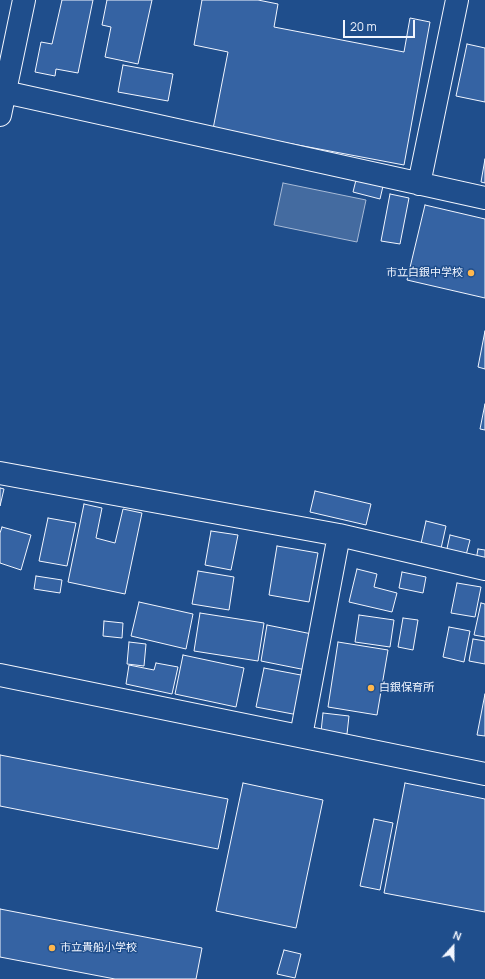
<!DOCTYPE html>
<html>
<head>
<meta charset="utf-8">
<style>
	body { margin:0 }
	#map { position:relative; width:485px; height:979px; overflow:hidden; background:#1f4e8c; font-family:Manrope,sans-serif }
	canvas { display:block }
	.north { position:absolute; left:433px; top:927px; width:40px; height:40px; -webkit-text-stroke:3px #1f4e8c; paint-order:stroke; rotate:21deg; font-size:11px; font-weight:700; line-height:16px; text-align:center; color:#f2f6ff }
	.north::after { content:''; display:block; margin:auto; width:14px; height:18px; background:#f2f6ff; clip-path:polygon(50% 0,100% 100%,50% 72%,0 100%) }
	.scale { position:absolute; left:343px; top:20px; width:72px; height:18px; box-sizing:border-box; border:2px solid #f2f6ff; border-top:0; padding-left:5px; font-size:12px; line-height:14px; white-space:nowrap; color:#f2f6ff; -webkit-text-stroke:3px #1f4e8c; paint-order:stroke }
</style>
</head>
<body>
<div id="map">
<canvas width="485" height="979"></canvas>
<div class="north">N</div>
<div class="scale">20 m</div>
</div>
<script>
const context = document.querySelector('canvas').getContext('2d');
context.lineJoin = 'round';
function fillPath(path, color) {
  context.fillStyle = color;
  context.fill(path, 'evenodd');
}
function shape(rows) {
  const path = new Path2D();
  for (const r of rows) {
    path.moveTo(r[0], r[1]);
    for (let i = 2; i < r.length; i += 2) path.lineTo(r[i], r[i + 1]);
  }
  return path;
}
function stroke(path, color, width, dash) {
  context.strokeStyle = color;
  context.lineWidth = width;
  context.lineCap = dash ? 'butt' : 'round';
  context.setLineDash(dash || []);
  context.stroke(path);
}
function label(font, color, halo, rows, align = 'center') {
  context.font = font + ' Manrope,"Noto Sans JP",sans-serif';
  context.lineWidth = 3;
  context.setLineDash([]);
  context.textBaseline = 'middle';
  context.strokeStyle = halo;
  context.fillStyle = color;
  for (const [text, x, y, turn = 0] of rows) {
    context.save();
    context.translate(x, y);
    context.rotate((+turn || 0) * Math.PI / 180);
    context.textAlign = isNaN(turn) ? turn : align;
    if (halo) context.strokeText(text, 0, 0);
    context.fillText(text, 0, 0);
    context.restore();
  }
}
const water = shape([
	[283,183,366,200,357,242,274,225,283,183]
]);
fillPath(water, '#446ba0');
stroke(water, '#a8bbd7', 1);
const building = shape([
	[62,0,93,0,78,73,56,69,55,76,35,72,41,42,52,44,62,0],
	[107,0,152,0,138,64,105,57,111,27,102,25,107,0],
	[202,0,258,0,278,4,274,27,404,52,410,18,430,22,404,165,213,129,228,52,194,45,202,0],
	[467,44,485,48,485,102,456,96,467,44],
	[123,65,173,74,168,101,118,92,123,65],
	[485,159,485,183,481,182,485,159],
	[356,180,383,186,380,199,353,192,356,180],
	[390,194,409,198,400,244,381,241,390,194],
	[425,205,485,219,485,298,407,280,425,205],
	[485,331,485,369,478,367,485,331],
	[485,404,485,430,480,429,485,404],
	[0,488,4,489,0,506,0,488],
	[315,491,371,504,366,525,310,512,315,491],
	[84,504,102,508,96,538,115,543,123,509,142,513,125,594,68,582,84,504],
	[48,518,76,523,67,566,39,561,48,518],
	[426,521,446,526,440,553,420,548,426,521],
	[2,527,31,535,21,570,0,563,0,533,2,527],
	[211,531,238,535,231,570,205,565,211,531],
	[450,535,470,540,465,559,446,553,450,535],
	[277,546,318,553,309,602,269,595,277,546],
	[478,549,485,550,485,562,476,560,478,549],
	[357,569,377,574,374,587,397,593,392,612,349,602,357,569],
	[198,571,234,577,229,610,192,604,198,571],
	[402,572,426,577,423,593,399,588,402,572],
	[36,576,62,580,60,593,34,589,36,576],
	[457,583,481,587,475,617,451,613,457,583],
	[139,602,193,614,186,649,131,636,139,602],
	[481,603,485,604,485,637,474,635,481,603],
	[200,613,264,623,258,661,194,651,200,613],
	[359,615,394,620,390,647,355,642,359,615],
	[403,618,418,620,413,650,398,647,403,618],
	[104,621,123,623,122,638,103,636,104,621],
	[267,625,312,634,306,670,261,661,267,625],
	[449,627,470,631,464,662,443,657,449,627],
	[473,639,485,641,485,664,469,661,473,639],
	[129,642,146,644,144,666,127,664,129,642],
	[338,642,388,650,377,715,328,707,338,642],
	[183,655,244,668,236,707,175,694,183,655],
	[156,663,178,667,172,694,126,684,129,665,154,670,156,663],
	[264,668,306,676,298,715,256,707,264,668],
	[485,694,485,736,477,735,485,694],
	[323,713,349,716,347,734,321,732,323,713],
	[0,755,228,799,218,849,0,806,0,755],
	[243,783,323,800,296,928,216,911,243,783],
	[405,783,485,799,485,912,384,893,405,783],
	[374,819,393,823,380,890,360,886,374,819],
	[0,909,202,948,196,979,115,979,0,957,0,909],
	[284,950,301,954,295,978,277,974,284,950]
]);
fillPath(building, '#3563a3');
stroke(building, '#f2f6ff', 1);
const minor = shape([
	[0,91,485,198],
	[0,115,24,0],
	[419,184,457,0],
	[0,473,339,535,485,569],
	[0,675,485,774],
	[301,736,339,535]
]);
stroke(minor, '#f2f6ff', 24);
stroke(minor, '#1f4e8c', 22);
for (const [x, y, r, color] of [
	[471,273,4,"#ffb74d"],
	[371,688,4,"#ffb74d"],
	[52,948,4,"#ffb74d"]
]) {
  const dot = new Path2D();
  dot.arc(x, y, r, 0, 2 * Math.PI);
  context.fillStyle = color;
  context.fill(dot);
  stroke(dot, '#1f4e8c', 1.5);
}
label('11px', '#f2f6ff', '#1f4e8c', [
	["市立白銀中学校",463,273,"right"],
	["白銀保育所",379,688],
	["市立貴船小学校",60,948]
], 'left');
</script>
</body>
</html>
